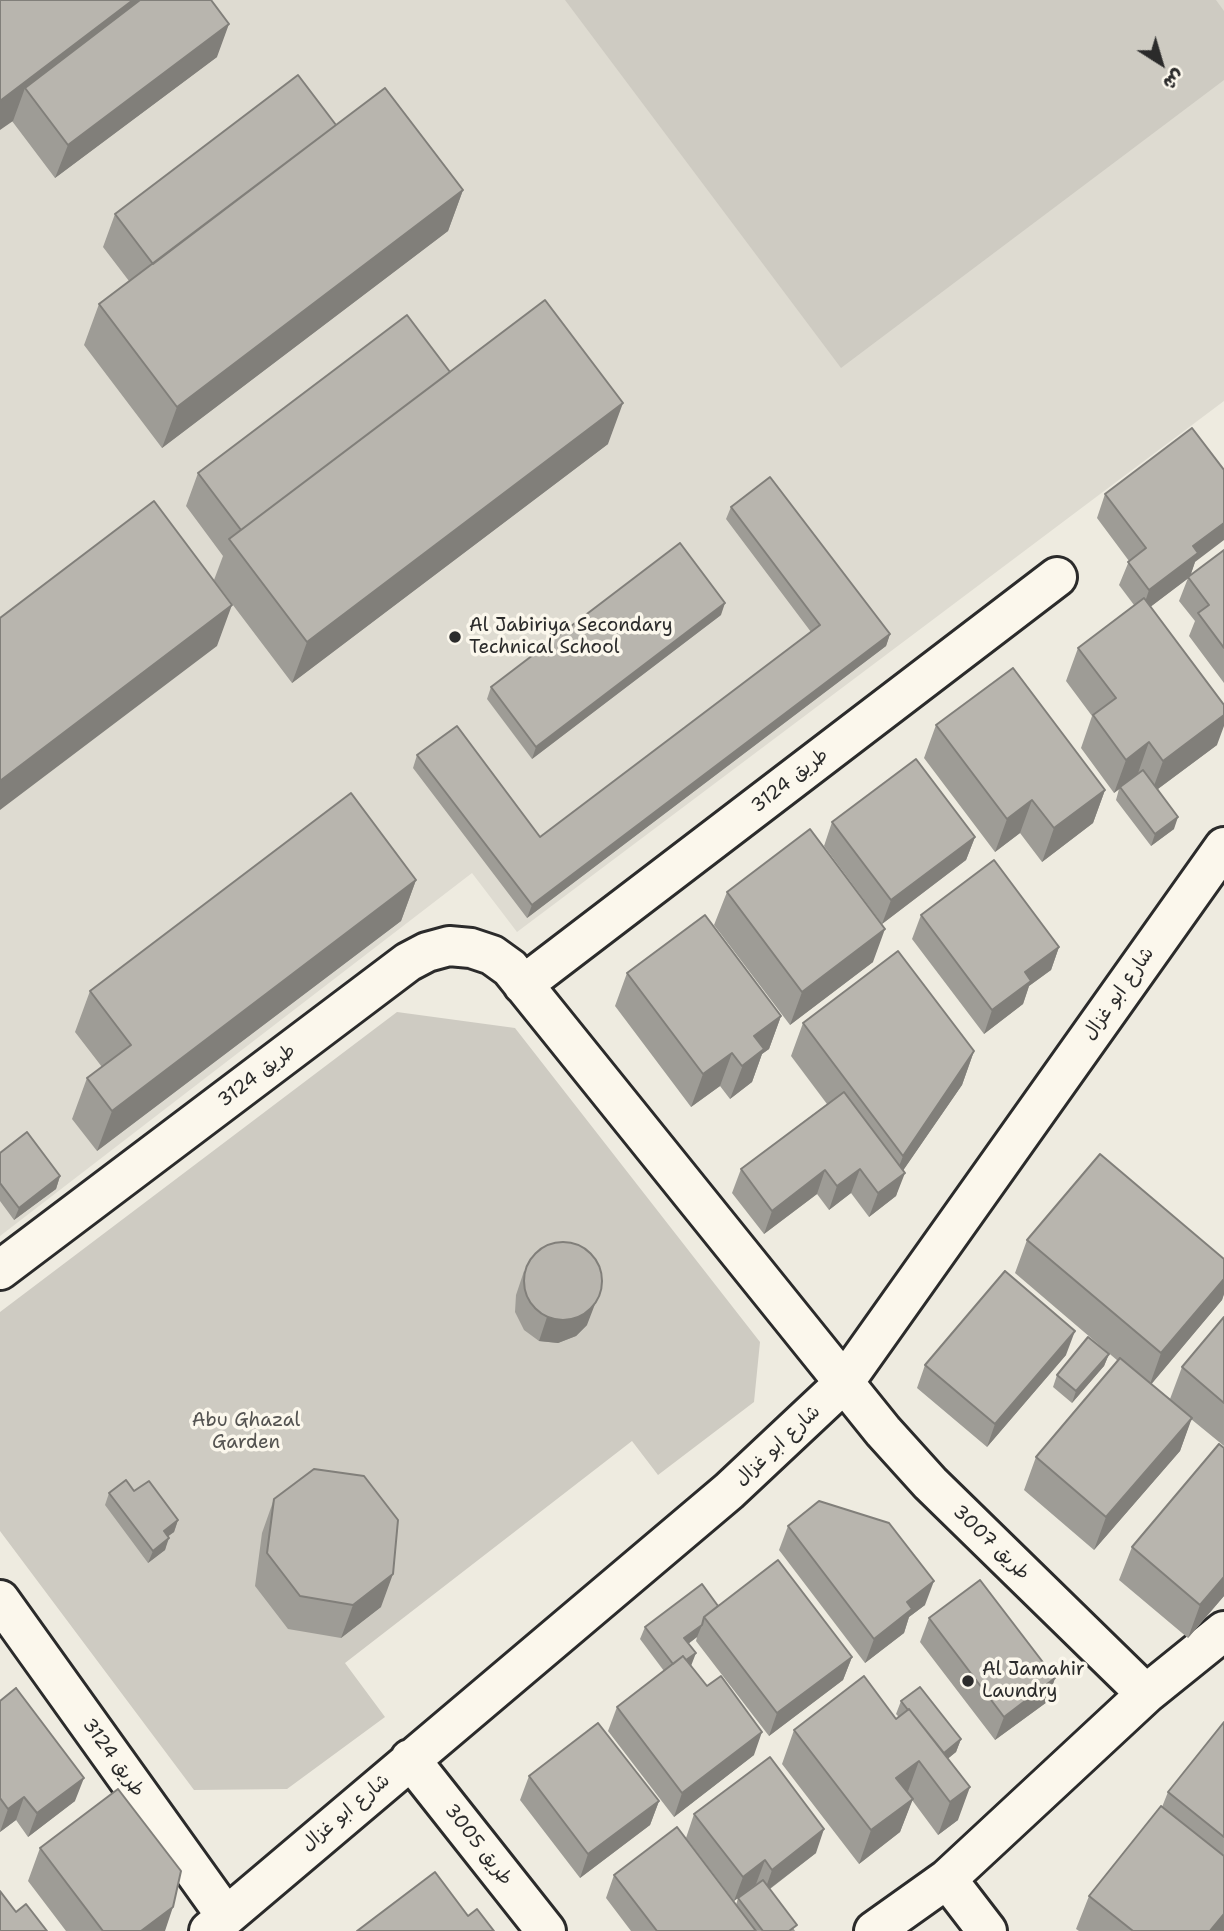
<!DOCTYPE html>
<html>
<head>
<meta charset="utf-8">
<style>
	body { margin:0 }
	#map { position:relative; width:1224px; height:1931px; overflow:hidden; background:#eeebe0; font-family:"Shantell Sans","Playpen Sans Arabic",sans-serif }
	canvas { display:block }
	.north { position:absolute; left:1126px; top:28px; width:70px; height:70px; -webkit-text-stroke:5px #fbf7ec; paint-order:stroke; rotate:143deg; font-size:19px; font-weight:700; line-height:28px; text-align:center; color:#2b2b2b }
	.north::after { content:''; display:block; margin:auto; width:24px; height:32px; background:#2b2b2b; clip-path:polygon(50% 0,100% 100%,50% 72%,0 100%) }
</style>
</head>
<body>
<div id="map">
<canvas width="1224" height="1931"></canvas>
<div class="north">ش</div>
</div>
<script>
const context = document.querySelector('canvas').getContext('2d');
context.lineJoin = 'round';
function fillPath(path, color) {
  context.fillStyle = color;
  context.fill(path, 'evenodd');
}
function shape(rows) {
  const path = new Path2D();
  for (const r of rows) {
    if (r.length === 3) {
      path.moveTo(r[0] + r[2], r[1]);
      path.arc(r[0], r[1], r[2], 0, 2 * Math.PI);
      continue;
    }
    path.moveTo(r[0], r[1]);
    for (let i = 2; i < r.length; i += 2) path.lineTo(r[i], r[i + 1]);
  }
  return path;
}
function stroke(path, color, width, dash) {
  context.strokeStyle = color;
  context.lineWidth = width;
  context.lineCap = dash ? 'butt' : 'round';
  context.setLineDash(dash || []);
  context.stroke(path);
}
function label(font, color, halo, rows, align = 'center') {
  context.font = font + ' "Shantell Sans","Playpen Sans Arabic",sans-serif';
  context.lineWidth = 7;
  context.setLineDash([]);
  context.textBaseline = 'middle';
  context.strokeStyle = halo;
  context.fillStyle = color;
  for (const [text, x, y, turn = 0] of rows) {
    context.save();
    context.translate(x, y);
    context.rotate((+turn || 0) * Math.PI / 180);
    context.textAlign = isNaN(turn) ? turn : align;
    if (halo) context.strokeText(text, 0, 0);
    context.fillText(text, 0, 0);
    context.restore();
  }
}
fillPath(shape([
	[0,0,1224,0,1224,401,517,932,472,873,0,1236]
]), '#dedbd1');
fillPath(shape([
	[565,0,1216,0,1224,11,1224,80,841,368],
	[397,1012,515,1028,760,1342,754,1402,658,1475,632,1441,345,1663,385,1717,287,1789,194,1790,0,1531,0,1312]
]), '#cecbc2');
const street = shape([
	[523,985,1057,577],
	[0,1270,408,962,427,952,449,946,471,948,492,955,510,968,883,1431,930,1483,1146,1694],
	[0,1600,226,1916],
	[410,1759,546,1931],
	[947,1879,987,1931],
	[209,1931,729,1491,843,1384,1224,847],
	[874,1931,947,1879,1146,1694,1224,1631]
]);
stroke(street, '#2b2b2b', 44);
stroke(street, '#fbf7ec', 38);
fillPath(shape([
	[0,0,217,57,55,178,12,121],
	[336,125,463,190,448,231,162,448,84,345,99,304,129,281,103,247,115,214],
	[450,372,608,444,292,683,214,580,223,556,186,506,198,473],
	[1105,494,1195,562,1190,576,1224,550,1224,683,1189,636,1195,621,1179,601,1188,578,1150,607,1217,745,1158,789,1174,829,1151,846,1116,800,1119,789,1114,793,1081,748,1092,716,1066,681,1078,648,1134,605,1119,585,1129,561,1097,518],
	[731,507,890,634,886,646,527,918,413,768,417,755,540,837,811,632,726,519],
	[721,615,532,759,487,699,491,687],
	[936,725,1105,790,1093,823,1042,862,1020,833,995,852,924,758],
	[832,822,975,837,966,860,882,924,824,846],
	[416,880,401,921,97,1151,72,1119,87,1078,102,1067,75,1032,90,991],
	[727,892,873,962,790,1025,714,925],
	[921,915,1059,947,1051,970,1029,986,1023,1004,984,1034,912,939],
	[627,973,781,1016,769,1049,762,1054,752,1082,730,1099,720,1086,691,1107,615,1006],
	[803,1023,974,1051,962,1085,903,1170,896,1196,869,1217,851,1193,829,1210,817,1194,764,1234,732,1193,741,1169,827,1104,791,1056],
	[0,1153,60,1176,56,1189,14,1220,0,1201],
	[1027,1240,1224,1259,1224,1294,1222,1300,1151,1384,1170,1399,1182,1367,1224,1317,1224,1446,1191,1419,1180,1451,1094,1550,1024,1490,1036,1457,1118,1361,1015,1273],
	[524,1271,587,1325,576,1336,558,1343,539,1341,524,1330,515,1312,516,1295],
	[1109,1354,1104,1366,1072,1403,1053,1387,1057,1375],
	[1066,1355,987,1447,917,1388,925,1365],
	[134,1491,178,1520,174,1532,168,1536,165,1550,148,1563,105,1505,109,1493],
	[274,1499,381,1607,341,1638,288,1629,255,1586,262,1533],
	[788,1526,925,1605,909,1617,904,1633,865,1663,779,1550],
	[1132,1547,1224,1596,1188,1638,1119,1580],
	[718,1606,852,1657,843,1680,769,1736,696,1641,697,1637,688,1644,691,1666,754,1755,674,1817,608,1731,617,1707,664,1671,640,1639,645,1627],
	[929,1618,1055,1678,1047,1702,995,1740,920,1642],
	[0,1701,75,1801,28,1837,16,1820,0,1832],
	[901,1701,961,1739,956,1752,948,1758,958,1820,938,1835,912,1800,900,1832,859,1864,782,1764,794,1730,896,1719,899,1717,896,1714],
	[1224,1722,1224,1931,1079,1931,1076,1929,1089,1896,1162,1807,1168,1792],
	[529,1776,659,1801,650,1825,580,1878,520,1800],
	[694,1814,816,1853,770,1889,795,1931,631,1931,606,1898,614,1875,736,1905,738,1898,757,1884,734,1901,686,1838],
	[40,1848,165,1931,66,1931,28,1881]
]), '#9e9c96');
fillPath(shape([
	[133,0,172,0,25,88,13,121,0,130,0,101],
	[229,24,217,57,55,178,68,145],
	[463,190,448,231,162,448,177,407],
	[623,403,608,444,292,683,307,642],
	[1224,523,1224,540,1195,562,1190,577,1141,614,1149,590,1193,546],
	[725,603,721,615,532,759,536,747],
	[232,605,217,646,0,810,0,781],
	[890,634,886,646,527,918,532,905],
	[1224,715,1224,726,1217,745,1151,794,1163,761],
	[1149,742,1137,776,1114,793,1126,760],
	[1105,790,1093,823,1042,862,1054,828],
	[1032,800,1020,833,995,852,1007,819],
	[1178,817,1174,829,1151,846,1155,834],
	[975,837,966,860,882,924,891,900],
	[416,880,401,921,97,1151,112,1111],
	[885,929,873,962,790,1025,802,992],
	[1059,947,1051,970,1029,986,1023,1004,984,1034,992,1010,1025,972],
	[781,1016,769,1049,762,1054,752,1082,730,1099,754,1036],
	[974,1051,962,1085,898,1178,905,1173,896,1196,869,1217,878,1193,893,1182,903,1156],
	[732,1053,720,1086,691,1107,703,1074],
	[860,1169,851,1193,829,1210,837,1186],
	[825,1170,817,1194,764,1234,772,1211],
	[60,1176,56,1189,14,1220,19,1208],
	[1224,1279,1224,1294,1222,1300,1149,1387,1161,1353],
	[602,1286,587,1325,576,1336,558,1343,539,1341,547,1317],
	[1075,1331,1066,1355,987,1447,995,1424],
	[1109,1354,1104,1366,1072,1403,1076,1391],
	[1192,1418,1180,1451,1094,1550,1106,1517],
	[178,1520,174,1532,159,1543,164,1531],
	[169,1538,165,1550,148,1563,153,1551],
	[393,1574,381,1607,341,1638,353,1605],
	[1224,1577,1224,1596,1188,1638,1200,1605],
	[934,1581,925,1605,909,1617,904,1633,865,1663,874,1639,907,1602],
	[702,1625,697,1637,680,1650,684,1638],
	[696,1653,691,1666,676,1668],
	[852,1657,843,1680,769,1736,777,1713],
	[1055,1678,1047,1702,995,1740,1004,1717],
	[762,1732,754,1755,674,1817,682,1793],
	[961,1739,956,1752,938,1767,942,1754],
	[919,1761,907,1794,896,1778],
	[84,1778,75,1801,28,1837,37,1813],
	[970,1787,958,1820,938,1835,950,1802],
	[24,1797,16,1820,0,1832,8,1809],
	[913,1799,900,1832,859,1864,871,1830],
	[659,1801,650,1825,580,1878,588,1854],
	[824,1829,816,1853,764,1893,772,1870],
	[765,1860,756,1884,734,1901,743,1877],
	[173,1907,165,1931,141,1931],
	[1224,1914,1224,1931,1210,1931]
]), '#817f7a');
const building = shape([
	[0,0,133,0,0,101,0,0],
	[140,0,211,0,229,24,68,145,25,88,140,0],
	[298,75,336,125,153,264,115,214,298,75],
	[385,88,463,190,177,407,99,304,385,88],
	[545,300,623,403,307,642,229,539,545,300],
	[407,315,450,372,241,530,198,473,407,315],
	[1192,428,1224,470,1224,523,1193,546,1198,553,1149,590,1128,562,1146,548,1105,494,1192,428],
	[770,477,890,634,532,905,417,755,457,726,540,837,820,625,731,507,770,477],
	[154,501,232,605,0,781,0,618,154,501],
	[680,543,725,603,536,747,491,687,680,543],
	[1224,550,1224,648,1198,613,1209,605,1188,577,1224,550],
	[1144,598,1224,705,1224,715,1163,761,1149,742,1126,760,1093,715,1116,698,1078,648,1144,598],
	[1013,668,1105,790,1054,828,1032,800,1007,819,936,725,1013,668],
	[916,759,975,837,891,900,832,822,916,759],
	[1143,770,1178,817,1155,834,1120,787,1143,770],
	[351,793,416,880,112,1111,87,1078,131,1045,90,991,351,793],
	[810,829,885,929,802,992,727,892,810,829],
	[994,860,1059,947,1025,972,1031,981,992,1010,921,915,994,860],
	[705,915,781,1016,754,1036,764,1049,742,1066,732,1053,703,1074,627,973,705,915],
	[898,951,974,1051,903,1156,803,1023,898,951],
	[844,1092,905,1173,878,1193,860,1169,837,1186,825,1170,772,1211,741,1169,844,1092],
	[27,1132,60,1176,19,1208,0,1183,0,1153,27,1132],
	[1100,1154,1224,1259,1224,1279,1161,1353,1027,1240,1100,1154],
	[563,1281,39],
	[1005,1271,1075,1331,995,1424,925,1365,1005,1271],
	[1224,1317,1224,1403,1182,1367,1224,1317],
	[1088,1337,1109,1354,1076,1391,1057,1375,1088,1337],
	[1120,1358,1192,1418,1106,1517,1036,1457,1120,1358],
	[1219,1444,1224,1448,1224,1577,1200,1605,1132,1547,1219,1444],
	[314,1469,364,1476,398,1520,393,1574,353,1605,300,1596,267,1553,274,1499,314,1469],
	[126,1480,134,1491,149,1481,178,1520,164,1531,169,1538,153,1551,109,1493,126,1480],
	[819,1501,889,1523,934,1581,907,1602,912,1609,874,1639,788,1526,819,1501],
	[778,1560,852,1657,777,1713,704,1617,778,1560],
	[980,1580,1055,1678,1004,1717,929,1618,980,1580],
	[702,1584,718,1606,704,1617,702,1625,684,1638,696,1653,686,1660,683,1656,673,1664,645,1627,702,1584],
	[683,1656,707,1686,721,1676,762,1732,682,1793,617,1707,683,1656],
	[864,1676,896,1719,909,1709,970,1787,950,1802,919,1761,896,1778,913,1799,871,1830,794,1730,864,1676],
	[920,1687,961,1739,944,1753,909,1709,908,1710,901,1701,920,1687],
	[16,1688,84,1778,37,1813,24,1797,8,1809,0,1798,0,1701,16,1688],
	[1224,1722,1224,1837,1168,1792,1224,1722],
	[598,1723,659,1801,588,1854,529,1776,598,1723],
	[770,1757,824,1829,772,1870,765,1860,743,1877,694,1814,770,1757],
	[118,1789,181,1871,173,1907,141,1931,103,1931,40,1848,118,1789],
	[1161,1806,1224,1856,1224,1914,1210,1931,1133,1931,1089,1896,1161,1806],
	[677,1827,756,1931,657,1931,614,1875,677,1827],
	[435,1872,468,1916,477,1909,494,1931,357,1931,435,1872],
	[763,1880,797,1925,789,1931,763,1931,738,1898,763,1880],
	[0,1891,16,1912,26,1904,47,1931,0,1931,0,1891]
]);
fillPath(building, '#b8b5ae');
stroke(building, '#817f7a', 2);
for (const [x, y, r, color] of [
	[455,637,7,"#2b2b2b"],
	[968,1681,7,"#2b2b2b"]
]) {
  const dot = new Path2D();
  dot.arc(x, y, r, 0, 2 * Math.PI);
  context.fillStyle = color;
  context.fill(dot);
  stroke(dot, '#fbf7ec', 2.5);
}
label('19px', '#2b2b2b', '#fbf7ec', [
	["Al Jabiriya Secondary",469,626],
	["Technical School",469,648],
	["Al Jamahir",982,1670],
	["Laundry",982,1692]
], 'left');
label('19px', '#2b2b2b', '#fbf7ec', [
	["طريق 3124",790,781,-38],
	["شارع ابو غزال",1119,994,-55],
	["طريق 3124",257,1076,-37],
	["شارع ابو غزال",778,1446,-43],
	["طريق 3007",991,1543,44],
	["طريق 3124",113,1758,54],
	["شارع ابو غزال",346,1813,-40],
	["طريق 3005",478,1845,52]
]);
label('19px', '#545351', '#fbf7ec', [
	["Abu Ghazal",246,1421],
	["Garden",246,1443]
]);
</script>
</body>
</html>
